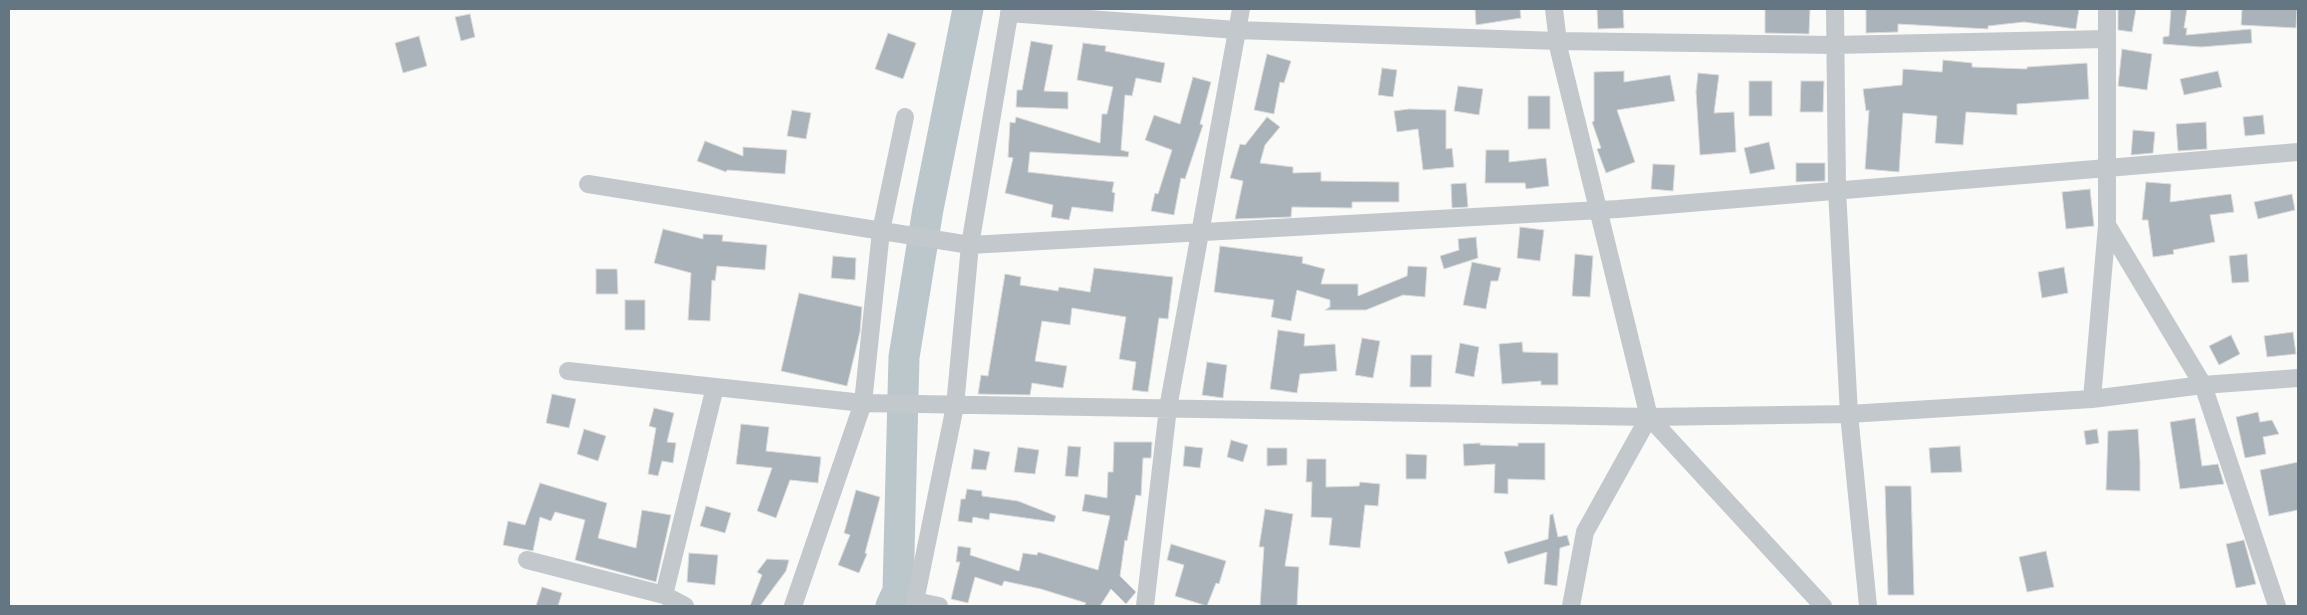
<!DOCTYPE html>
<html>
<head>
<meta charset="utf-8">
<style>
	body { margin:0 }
	#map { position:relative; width:2307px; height:615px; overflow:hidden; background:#fafaf8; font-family:Rubik,sans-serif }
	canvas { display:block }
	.frame { position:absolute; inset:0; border:10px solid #657683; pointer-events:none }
</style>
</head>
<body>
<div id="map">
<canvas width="2307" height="615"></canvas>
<div class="frame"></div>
</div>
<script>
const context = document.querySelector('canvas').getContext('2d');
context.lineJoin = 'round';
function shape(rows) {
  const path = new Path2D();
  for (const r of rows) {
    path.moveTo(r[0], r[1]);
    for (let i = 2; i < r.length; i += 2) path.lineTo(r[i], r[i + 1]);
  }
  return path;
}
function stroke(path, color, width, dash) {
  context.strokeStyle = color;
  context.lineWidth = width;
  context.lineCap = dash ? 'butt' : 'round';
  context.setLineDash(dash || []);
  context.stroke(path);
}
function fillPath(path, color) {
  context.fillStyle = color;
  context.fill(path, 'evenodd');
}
stroke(shape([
	[891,606,898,591,904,357,928,209,968,9]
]), '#bbc7cb', 31);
const building = shape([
	[1475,9,1520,9,1521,18,1476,25,1475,9],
	[1597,9,1623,9,1624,28,1598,29,1597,9],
	[1765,9,1810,9,1809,34,1765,33,1765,9],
	[1866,9,2079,9,2076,29,2024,22,1988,26,1988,29,1898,24,1898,32,1866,33,1866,9],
	[2118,9,2136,9,2132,32,2118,30,2118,9],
	[2171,9,2187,9,2184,28,2187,28,2186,35,2251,29,2252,43,2201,47,2163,44,2163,37,2169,36,2171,9],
	[2242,9,2297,9,2296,28,2241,25,2242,9],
	[470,14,475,37,461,41,455,17,470,14],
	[888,33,916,43,903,79,875,69,888,33],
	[419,36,427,66,403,73,395,43,419,36],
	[1031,41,1053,45,1044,91,1068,92,1068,109,1016,107,1017,90,1022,90,1031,41],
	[1083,43,1106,46,1105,51,1165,63,1161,83,1136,78,1132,96,1125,95,1121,150,1129,152,1128,157,1030,152,1028,172,1114,182,1112,192,1115,193,1113,212,1072,207,1069,220,1051,217,1053,205,1005,193,1013,158,1008,157,1010,122,1015,123,1016,117,1100,143,1102,114,1107,114,1113,87,1077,80,1083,43],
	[2122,49,2152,54,2147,90,2118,86,2122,49],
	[1267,54,1291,61,1284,83,1280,82,1274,114,1254,110,1267,54],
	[1943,60,1972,63,1972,67,2027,69,2027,67,2087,63,2089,99,2017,104,2017,115,1966,112,1963,145,1935,143,1937,116,1903,113,1899,172,1865,169,1869,110,1866,111,1863,89,1902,85,1903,69,1942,72,1943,60],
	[1382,68,1397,70,1393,97,1378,95,1382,68],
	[1624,71,1624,82,1670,75,1675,101,1617,110,1635,162,1606,173,1597,149,1601,148,1592,122,1594,121,1594,72,1624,71],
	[2218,71,2222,87,2184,95,2180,79,2218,71],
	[1698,73,1719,75,1714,113,1734,112,1736,152,1700,155,1696,92,1698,73],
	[1193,77,1211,82,1200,124,1203,125,1185,179,1181,178,1174,215,1151,211,1155,193,1158,194,1172,150,1145,140,1154,115,1180,124,1193,77],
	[1749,81,1772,81,1772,116,1749,116,1749,81],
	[1801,81,1824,81,1823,112,1800,112,1801,81],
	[1458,86,1483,89,1479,115,1454,111,1458,86],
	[1528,96,1550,96,1550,129,1528,129,1528,96],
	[1409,109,1446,110,1446,149,1452,148,1454,167,1423,170,1418,129,1397,132,1394,111,1409,109],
	[792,110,811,113,806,139,787,136,792,110],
	[2263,115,2265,134,2245,136,2243,117,2263,115],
	[1267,117,1280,127,1265,145,1260,163,1293,167,1293,173,1321,172,1321,181,1399,182,1399,202,1352,202,1352,208,1292,207,1291,217,1235,219,1243,181,1230,178,1240,144,1245,145,1267,117],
	[2206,122,2207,149,2178,151,2176,124,2206,122],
	[2133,130,2155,132,2153,153,2131,155,2133,130],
	[705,141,743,156,743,147,787,150,785,174,727,170,726,172,697,161,705,141],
	[1769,142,1775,169,1750,174,1744,148,1769,142],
	[1486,150,1509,150,1509,162,1546,158,1549,186,1526,189,1525,183,1485,183,1486,150],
	[1796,163,1825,163,1825,181,1796,182,1796,163],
	[1653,164,1675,165,1673,191,1651,189,1653,164],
	[2146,182,2171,184,2170,202,2231,194,2234,212,2210,215,2215,242,2173,250,2174,254,2153,257,2148,220,2142,220,2146,182],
	[1466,183,1468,207,1452,208,1451,184,1466,183],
	[2090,189,2094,226,2066,229,2062,192,2090,189],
	[2292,194,2295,210,2258,219,2254,202,2292,194],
	[1520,227,1544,230,1540,261,1517,258,1520,227],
	[663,229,703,239,703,234,723,235,722,241,767,245,765,270,717,266,715,281,712,280,710,321,688,320,691,273,654,263,663,229],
	[1476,237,1478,258,1444,269,1440,256,1459,250,1458,239,1476,237],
	[1220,246,1303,257,1302,263,1325,269,1321,284,1358,284,1358,296,1407,276,1408,266,1427,267,1425,297,1403,295,1366,310,1325,310,1330,307,1330,300,1297,290,1291,321,1271,317,1274,300,1214,292,1220,246],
	[1575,254,1593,256,1590,297,1572,296,1575,254],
	[2247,254,2249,282,2232,283,2229,256,2247,254],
	[833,256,856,258,855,280,831,278,833,256],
	[1472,262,1501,268,1498,281,1491,281,1486,309,1463,305,1472,262],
	[2064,267,2068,293,2042,298,2038,272,2064,267],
	[1094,268,1173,277,1168,319,1159,318,1148,392,1132,390,1136,362,1119,359,1126,317,1072,308,1070,325,1042,321,1035,361,1067,366,1063,388,1032,383,1030,395,978,394,981,375,988,376,1005,274,1021,277,1020,285,1058,291,1059,287,1090,292,1094,268],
	[596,269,617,269,618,294,596,294,596,269],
	[799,293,862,307,860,332,847,386,781,371,799,293],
	[625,300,645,300,645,330,625,330,625,300],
	[1278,330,1305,334,1304,346,1335,344,1337,371,1300,374,1297,393,1270,389,1278,330],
	[2293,332,2296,354,2267,357,2264,336,2293,332],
	[2231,335,2240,354,2219,365,2209,346,2231,335],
	[1362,338,1380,341,1373,378,1355,375,1362,338],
	[1522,342,1523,352,1558,353,1558,385,1541,385,1541,381,1502,384,1499,344,1522,342],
	[1460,343,1479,347,1474,377,1455,373,1460,343],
	[1411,355,1432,355,1431,387,1410,387,1411,355],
	[1207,362,1227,365,1223,398,1202,395,1207,362],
	[552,394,576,399,569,428,546,423,552,394],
	[654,408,674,413,667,442,676,443,673,463,662,461,658,476,648,474,656,428,649,426,654,408],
	[2258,412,2260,422,2272,420,2279,434,2263,437,2266,454,2245,458,2236,417,2258,412],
	[2195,418,2202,466,2218,464,2224,484,2180,489,2170,422,2195,418],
	[741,424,769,427,766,451,821,457,818,483,790,480,776,518,757,511,772,468,736,464,741,424],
	[584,429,606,436,598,461,577,454,584,429],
	[2097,429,2099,443,2086,445,2084,431,2097,429],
	[2138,429,2140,462,2140,491,2106,490,2108,431,2138,429],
	[1231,440,1248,445,1243,462,1227,457,1231,440],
	[1114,442,1152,442,1151,458,1143,458,1141,496,1136,495,1127,541,1125,540,1120,576,1136,592,1126,604,1111,589,1100,606,1084,606,1086,603,1041,589,1004,581,1002,586,975,577,968,603,951,599,960,562,956,562,958,546,971,548,970,555,1019,571,1023,553,1037,555,1038,552,1098,570,1110,516,1082,511,1085,494,1107,498,1108,472,1113,472,1114,442],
	[1480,443,1480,445,1518,446,1518,443,1545,443,1545,480,1508,479,1508,494,1494,493,1495,464,1464,466,1463,444,1480,443],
	[1068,446,1081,447,1078,477,1065,476,1068,446],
	[1185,446,1203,448,1200,468,1183,466,1185,446],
	[1960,446,1962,472,1931,473,1929,448,1960,446],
	[1018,447,1039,450,1035,474,1014,472,1018,447],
	[1267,448,1287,448,1287,465,1267,466,1267,448],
	[974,449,990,452,986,470,971,469,974,449],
	[1406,454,1427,455,1426,479,1406,479,1406,454],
	[1307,459,1326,459,1326,487,1359,486,1360,482,1380,484,1378,506,1365,505,1360,548,1329,545,1332,518,1311,517,1312,482,1306,482,1307,459],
	[2298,462,2298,510,2269,516,2260,470,2298,462],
	[540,483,607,503,598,538,636,548,642,510,671,515,656,582,575,560,585,520,555,512,551,521,540,517,533,551,503,545,508,521,525,525,540,483],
	[1885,486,1911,486,1914,595,1888,595,1885,486],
	[967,489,982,491,982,496,1018,501,1056,516,1054,522,990,513,989,520,973,517,972,523,958,521,961,499,965,499,967,489],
	[856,490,880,497,865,553,867,554,859,573,838,565,850,535,844,533,856,490],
	[706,506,731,513,725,533,700,526,706,506],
	[1265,509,1293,514,1285,566,1299,567,1297,606,1260,606,1264,547,1259,547,1265,509],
	[1553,514,1558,537,1567,535,1570,545,1560,548,1557,586,1544,584,1547,552,1508,564,1504,552,1548,539,1550,515,1553,514],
	[2244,540,2256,584,2236,588,2226,544,2244,540],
	[1171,544,1226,561,1219,584,1216,583,1207,606,1175,596,1184,565,1167,560,1171,544],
	[2046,551,2054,587,2027,592,2019,557,2046,551],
	[689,553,718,555,715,585,687,582,689,553],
	[767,559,789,560,786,571,760,606,750,606,762,575,757,572,767,559],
	[542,587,562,593,558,606,536,606,542,587]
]);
fillPath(building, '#aab3b9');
stroke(building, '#dcdcda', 1);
stroke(shape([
	[1554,9,1559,50,1649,417,1823,606],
	[1835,9,1837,190,1849,414,1868,606],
	[2107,9,2107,225,2203,385,2277,606],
	[1009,13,1236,30,1558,41,1834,45,2107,39],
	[588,184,970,245,1618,209,2298,152],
	[568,371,863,403,1649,417,1849,414,2092,399,2203,385,2298,378],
	[2092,399,2107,225],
	[527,560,664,595,685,606],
	[664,595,715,387],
	[915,601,939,606],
	[793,606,863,403,881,231,905,117],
	[914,606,955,406,970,245,1010,9],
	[1145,606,1168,408,1241,9],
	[1571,606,1585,532,1649,417]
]), '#c3c8cc', 18);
</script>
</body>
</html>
